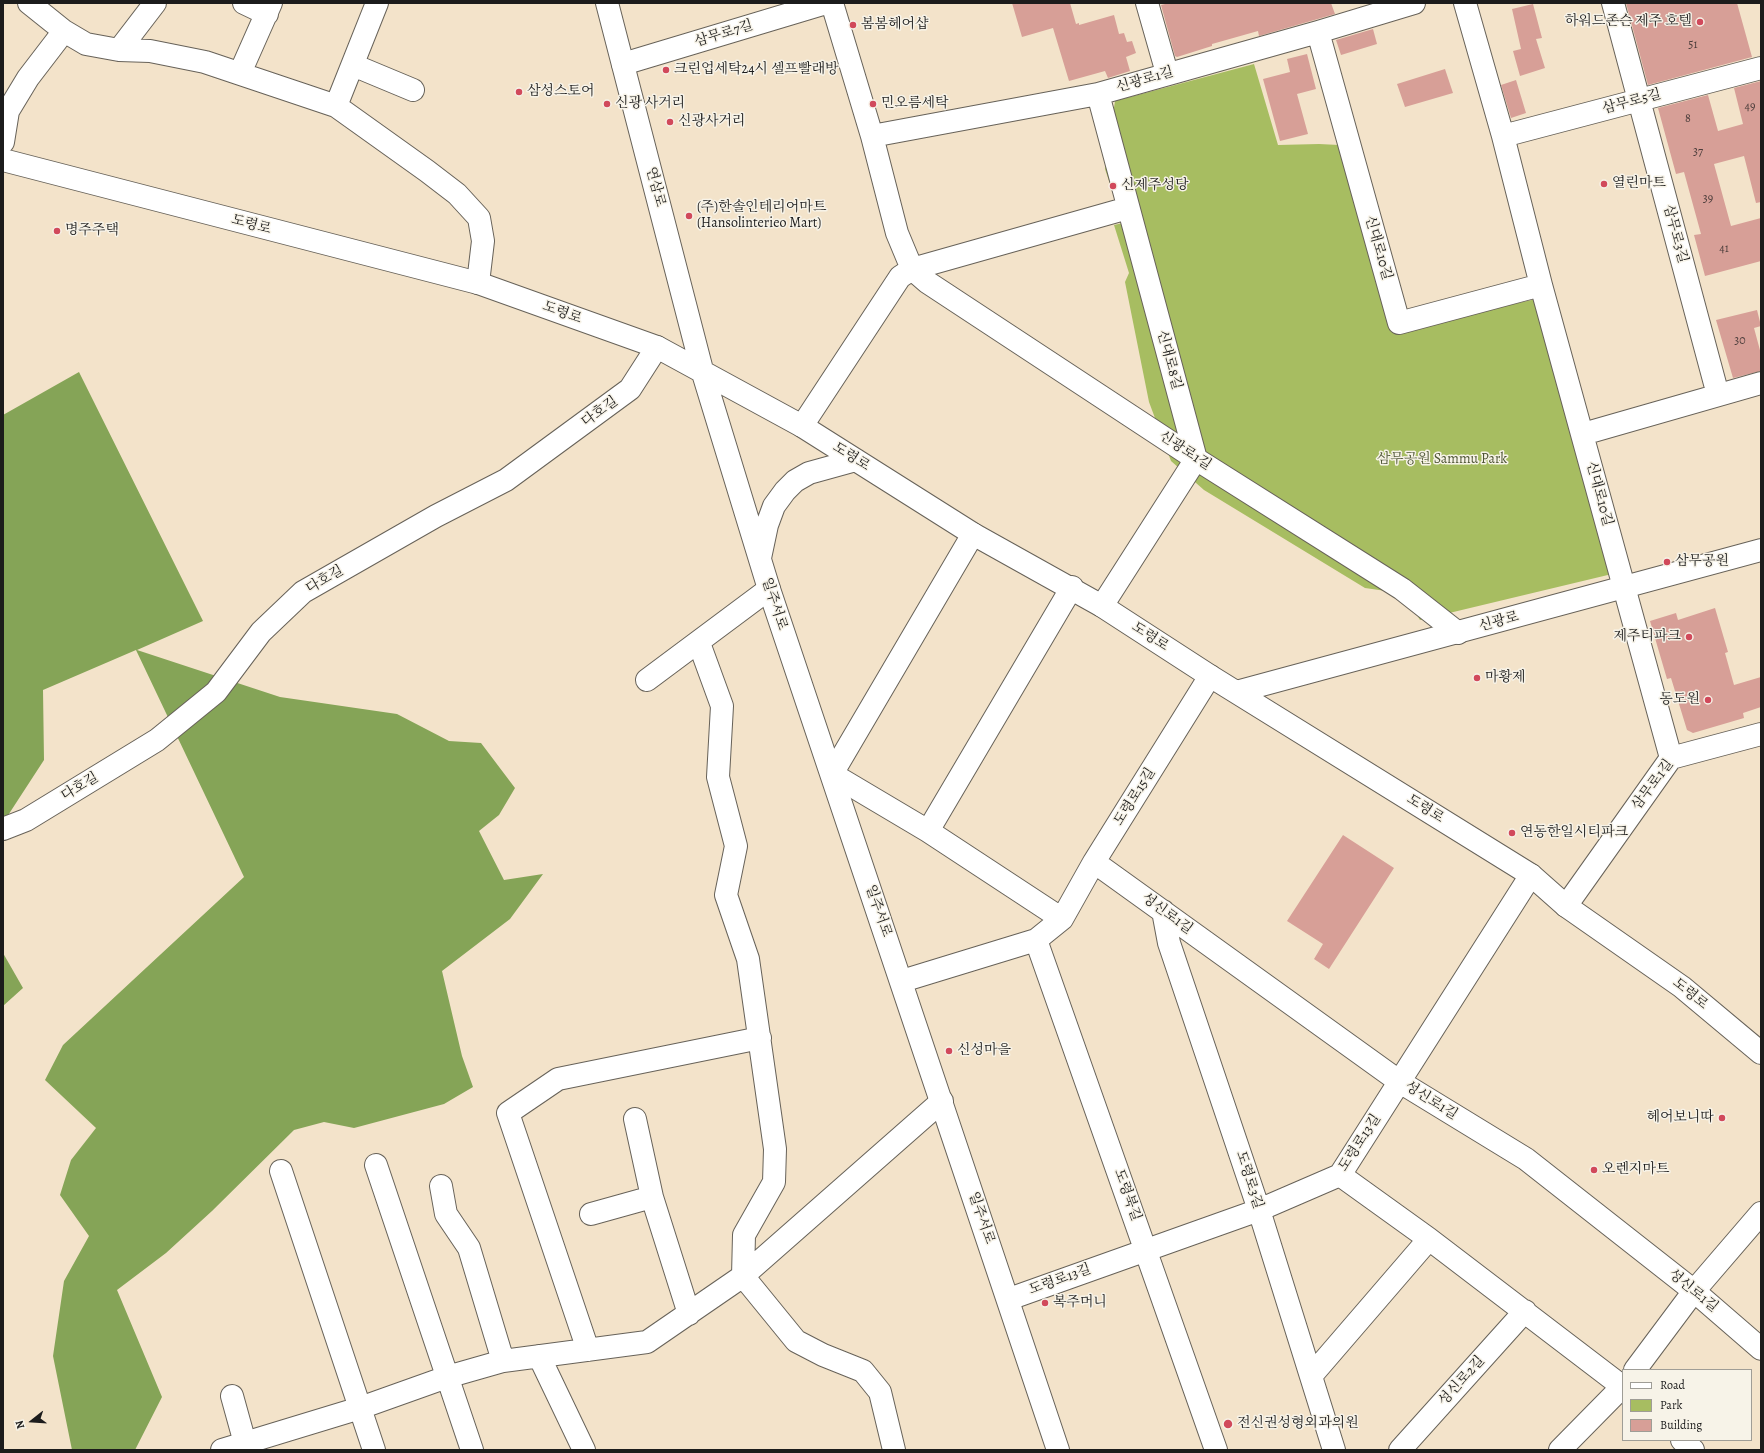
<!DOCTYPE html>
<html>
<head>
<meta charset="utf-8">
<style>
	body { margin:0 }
	#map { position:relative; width:1764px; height:1453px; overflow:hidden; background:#f3e3ca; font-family:Alegreya,serif }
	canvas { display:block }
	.frame { position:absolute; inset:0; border:4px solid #1c1c1c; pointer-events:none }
	.legend { position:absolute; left:1622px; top:1369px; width:130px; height:72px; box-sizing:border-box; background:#f7f3e8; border:1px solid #9f9d96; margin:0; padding:5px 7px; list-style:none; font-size:12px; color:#1c1c1c }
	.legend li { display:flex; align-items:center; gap:8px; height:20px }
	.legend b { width:20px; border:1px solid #9f9d96 }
	.north { position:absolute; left:12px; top:1401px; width:40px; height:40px; -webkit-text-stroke:3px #f7f3e8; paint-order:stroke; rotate:253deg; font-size:11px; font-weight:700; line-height:16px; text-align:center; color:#1c1c1c }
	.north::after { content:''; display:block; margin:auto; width:14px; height:18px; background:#1c1c1c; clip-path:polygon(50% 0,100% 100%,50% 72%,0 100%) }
</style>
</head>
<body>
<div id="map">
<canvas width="1764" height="1453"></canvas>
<div class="frame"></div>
<ul class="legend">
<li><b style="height:5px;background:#fff"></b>Road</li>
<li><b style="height:11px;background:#a7bd61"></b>Park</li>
<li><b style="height:11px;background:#d79f97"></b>Building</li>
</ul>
<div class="north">N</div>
</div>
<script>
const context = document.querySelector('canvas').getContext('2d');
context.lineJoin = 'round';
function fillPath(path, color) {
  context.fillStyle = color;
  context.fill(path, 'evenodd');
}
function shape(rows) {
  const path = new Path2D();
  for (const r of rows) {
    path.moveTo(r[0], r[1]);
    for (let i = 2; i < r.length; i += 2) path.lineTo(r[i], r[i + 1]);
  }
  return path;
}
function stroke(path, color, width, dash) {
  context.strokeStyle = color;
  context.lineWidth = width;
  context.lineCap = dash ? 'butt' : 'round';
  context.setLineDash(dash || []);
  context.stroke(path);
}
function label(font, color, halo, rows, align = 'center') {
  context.font = font + ' Alegreya,"Noto Serif KR",serif';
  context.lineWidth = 3;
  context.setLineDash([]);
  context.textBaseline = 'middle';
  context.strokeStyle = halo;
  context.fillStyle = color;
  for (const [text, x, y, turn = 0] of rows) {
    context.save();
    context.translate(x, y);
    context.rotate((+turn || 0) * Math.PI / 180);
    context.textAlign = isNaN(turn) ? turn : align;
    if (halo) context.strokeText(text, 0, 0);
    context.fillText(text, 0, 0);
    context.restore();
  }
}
fillPath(shape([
	[1254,64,1278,145,1319,144,1339,145,1379,294,1393,331,1536,299,1612,574,1420,620,1402,590,1386,591,1365,588,1204,490,1171,461,1149,402,1125,282,1129,273,1114,225,1123,223,1105,169,1115,101]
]), '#a7bd61');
fillPath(shape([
	[79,372,203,621,137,650,280,697,397,714,449,741,481,743,515,788,499,815,479,831,504,880,543,874,510,919,442,971,462,1056,473,1087,444,1104,354,1128,324,1122,294,1130,212,1211,166,1253,117,1290,162,1397,135,1450,72,1450,53,1356,64,1281,89,1236,60,1195,71,1160,96,1128,45,1080,63,1045,244,877,136,650,43,690,44,760,3,823,3,415],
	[3,953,23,988,3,1006]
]), '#85a457');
fillPath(shape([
	[1012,3,1070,3,1076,24,1079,23,1079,25,1114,15,1119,34,1124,33,1127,42,1132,41,1136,53,1126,57,1130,71,1108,78,1105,71,1069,81,1053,28,1022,37],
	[1169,3,1331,3,1335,14,1259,36,1258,31,1212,44,1212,46,1177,57,1175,56,1161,5],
	[1626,3,1737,3,1752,57,1648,85],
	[1533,4,1542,38,1536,39,1545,68,1520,76,1513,51,1521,49,1512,9],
	[1373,29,1377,44,1341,55,1336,40],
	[1307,54,1316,89,1297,94,1308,134,1280,141,1263,79,1290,72,1287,59],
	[1445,69,1453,93,1405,107,1397,84],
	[1516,80,1526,113,1511,118,1501,85],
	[1761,81,1761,202,1756,203,1744,156,1714,164,1731,226,1761,218,1761,261,1705,276,1694,235,1701,234,1684,172,1676,174,1658,108,1708,95,1718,131,1743,124,1734,88],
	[1757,310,1761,326,1754,328,1761,354,1761,371,1733,378,1716,320],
	[1715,608,1728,652,1725,653,1734,685,1761,677,1761,707,1743,713,1744,718,1693,733,1687,730,1671,678,1667,679,1650,621,1676,613,1678,620],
	[1343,835,1394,868,1329,969,1314,959,1323,944,1287,921]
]), '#d79f97');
const minor = shape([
	[29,3,64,31,86,44,119,50,150,51,205,62,336,106,427,171,457,194,479,218,483,241,478,283],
	[244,3,267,14],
	[832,3,872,136,897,233,912,269,927,282,1196,459,1402,589,1458,633],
	[1147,3,1167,73],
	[1465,3,1503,136,1541,285,1671,758],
	[1613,3,1718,395],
	[1318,32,1399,323,1541,285],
	[119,50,155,3],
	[623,64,826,3],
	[353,65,413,90],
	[240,73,271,3],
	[1098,94,1196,459,1102,606],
	[336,106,377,3],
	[872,136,1098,94,1318,32,1414,3],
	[1503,136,1761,68],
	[3,142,8,111,28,78,64,31],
	[802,426,900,277,912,269,1128,208],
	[1583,434,1761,383],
	[973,534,832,774,928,831,1062,919],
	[699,643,722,706,718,777,736,846,726,895,748,959,775,1149,774,1182,744,1235,743,1276,796,1341,823,1355,863,1371,880,1392,894,1450],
	[647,680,769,589],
	[3,829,26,820,157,740,216,692,261,632,303,592,436,516,506,480,630,389,657,347],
	[928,831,1072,587],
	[1094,862,1400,1082,1526,1159,1694,1291,1761,1349],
	[1566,906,1671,758,1761,734],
	[1163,911,1169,943,1259,1210,1334,1450],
	[1036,940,1216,1450],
	[902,981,1036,940,1062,919,1094,862,1210,676],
	[635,1119,652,1197,689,1314],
	[376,1165,472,1450],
	[281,1171,374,1450],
	[1340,1175,1429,1239,1623,1387],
	[441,1186,446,1214,469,1248,503,1361],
	[591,1214,652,1197],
	[1009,1299,1259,1210,1340,1175,1531,875],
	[588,1350,508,1113,558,1079,760,1038],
	[539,1356,584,1450],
	[1635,1370,1694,1291,1761,1213],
	[1311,1376,1429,1239],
	[232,1396,245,1443],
	[1682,1440,1693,1450],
	[222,1450,360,1408,447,1377,503,1361,647,1342,743,1276,942,1101],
	[1400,1450,1525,1311],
	[1560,1450,1623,1386]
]);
const major = shape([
	[607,3,702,370,769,589,1058,1450],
	[3,160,478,283,657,347,802,426,973,534,1102,606,1210,676,1531,875,1566,906,1682,987,1761,1053],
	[760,558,767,525,774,506,785,491,795,481,809,473,856,460],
	[1236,692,1761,550]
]);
stroke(minor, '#676259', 24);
stroke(major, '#676259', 24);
stroke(minor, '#fff', 22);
stroke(major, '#fff', 22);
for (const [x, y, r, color] of [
	[1700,22,4,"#d1495b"],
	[853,25,4,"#d1495b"],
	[666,70,4,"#d1495b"],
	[519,92,4,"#d1495b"],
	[607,104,4,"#d1495b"],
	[873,104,4,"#d1495b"],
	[670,122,4,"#d1495b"],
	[1604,184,4,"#d1495b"],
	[1113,186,4,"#d1495b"],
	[689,216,4,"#d1495b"],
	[57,231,4,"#d1495b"],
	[1667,562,4,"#d1495b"],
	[1689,637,4,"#d1495b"],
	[1477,678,4,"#d1495b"],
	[1708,700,4,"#d1495b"],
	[1512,833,4,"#d1495b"],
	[949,1051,4,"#d1495b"],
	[1722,1118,4,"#d1495b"],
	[1594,1170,4,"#d1495b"],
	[1045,1303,4,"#d1495b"],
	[1228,1424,5,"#d1495b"]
]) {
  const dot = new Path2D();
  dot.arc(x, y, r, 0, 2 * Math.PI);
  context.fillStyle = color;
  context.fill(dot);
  stroke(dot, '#f7f3e8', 1.5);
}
label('12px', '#4b3d3b', null, [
	["51",1693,45],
	["49",1750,107],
	["8",1688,119],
	["37",1698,152],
	["39",1708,199],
	["41",1724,249],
	["30",1740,341]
]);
label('14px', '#1c1c1c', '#f7f3e8', [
	["하워드존슨 제주 호텔",1692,22,"right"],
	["봄봄헤어샵",861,25],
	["크린업세탁24시 셀프빨래방",674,70],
	["삼성스토어",527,92],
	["신광 사거리",615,104],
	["민오름세탁",881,104],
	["신광사거리",678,122],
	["열린마트",1612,184],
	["신제주성당",1121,186],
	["(주)한솔인테리어마트",697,208],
	["(Hansolinterieo Mart)",697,224],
	["명주주택",65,231],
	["삼무공원",1675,562],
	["제주티파크",1681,637,"right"],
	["마황제",1485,678],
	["동도원",1700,700,"right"],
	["연동한일시티파크",1520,833],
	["신성마을",957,1051],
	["헤어보니따",1714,1118,"right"],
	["오렌지마트",1602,1170],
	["복주머니",1053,1303],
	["전신권성형외과의원",1237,1424]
], 'left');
label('14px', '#1c1c1c', '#f7f3e8', [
	["삼무로7길",724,34,-17],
	["신광로1길",1145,80,-16],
	["삼무로5길",1632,102,-15],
	["연삼로",655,187,75],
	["도령로",251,225,15],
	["삼무로3길",1675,234,75],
	["신대로10길",1378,248,74],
	["도령로",562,313,20],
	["신대로8길",1169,360,75],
	["다호길",600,412,-36],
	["신광로1길",1185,451,33],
	["도령로",851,457,32],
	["신대로10길",1599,494,75],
	["다호길",325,580,-30],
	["일주서로",774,604,72],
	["신광로",1499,622,-15],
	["도령로",1150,637,33],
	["삼무로1길",1653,785,-53],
	["다호길",80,787,-31],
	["도령로15길",1135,797,-58],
	["도령로",1425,809,32],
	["일주서로",878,911,71],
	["성신로1길",1167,914,36],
	["도령로",1690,994,39],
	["성신로1길",1431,1101,32],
	["도령로13길",1360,1143,-57],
	["도령로3길",1249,1180,72],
	["도령북길",1127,1195,70],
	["일주서로",981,1218,71],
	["도령로13길",1060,1280,-20],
	["성신로1길",1693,1291,39],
	["성신로2길",1462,1381,-48]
]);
label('14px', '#4d5434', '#f7f3e8', [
	["삼무공원 Sammu Park",1442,460]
]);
</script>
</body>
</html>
